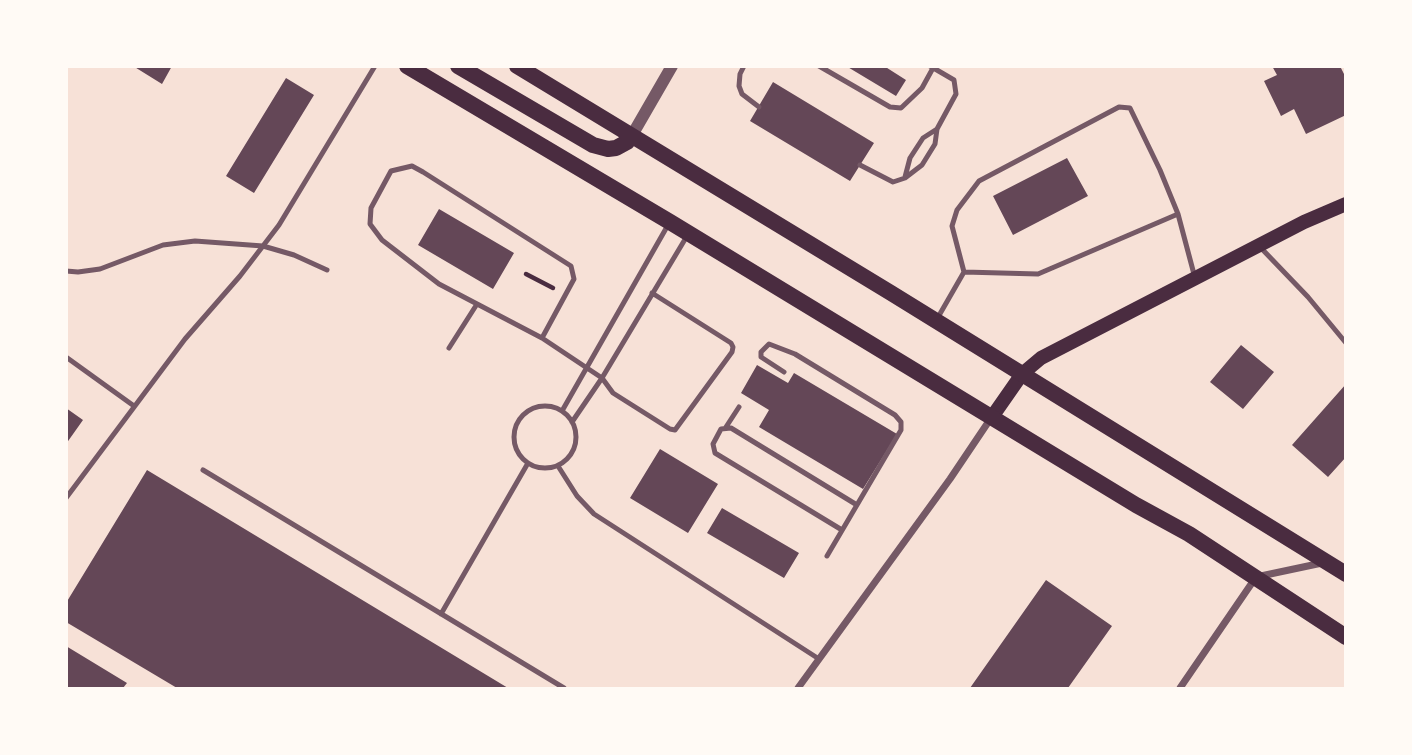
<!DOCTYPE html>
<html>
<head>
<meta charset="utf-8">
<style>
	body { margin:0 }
	#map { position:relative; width:1412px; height:755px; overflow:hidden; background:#f7e1d7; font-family:"Crimson Pro",serif }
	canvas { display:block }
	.frame { position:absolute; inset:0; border:68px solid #fffaf5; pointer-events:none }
</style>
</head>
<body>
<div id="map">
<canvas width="1412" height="755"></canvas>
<div class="frame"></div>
</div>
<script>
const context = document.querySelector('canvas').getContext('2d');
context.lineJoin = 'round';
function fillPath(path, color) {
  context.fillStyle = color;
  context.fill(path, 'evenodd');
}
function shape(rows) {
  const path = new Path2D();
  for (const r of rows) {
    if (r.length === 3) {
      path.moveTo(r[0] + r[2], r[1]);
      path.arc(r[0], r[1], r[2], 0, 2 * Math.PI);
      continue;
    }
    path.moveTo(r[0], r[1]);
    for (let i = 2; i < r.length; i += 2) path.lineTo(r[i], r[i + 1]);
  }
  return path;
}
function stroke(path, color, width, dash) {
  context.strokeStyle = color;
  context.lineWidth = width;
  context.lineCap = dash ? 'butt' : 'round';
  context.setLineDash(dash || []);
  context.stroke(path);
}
fillPath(shape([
	[133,66,172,66,162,84],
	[846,66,884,66,906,80,896,96],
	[1272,66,1340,66,1346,78,1346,115,1306,134,1294,109,1281,116,1264,81,1277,75],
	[286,78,314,95,254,193,226,176],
	[773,82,874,143,850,181,750,121],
	[1067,158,1088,196,1013,235,993,196],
	[439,209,514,253,493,289,418,245],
	[1241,345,1274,372,1243,409,1210,382],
	[757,365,788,383,794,373,897,434,863,489,759,427,769,410,741,393],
	[1346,384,1346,457,1328,477,1292,445],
	[66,408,83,420,66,444],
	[660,449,718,484,688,533,630,498],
	[147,470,508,688,177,688,66,622,66,603],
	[722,508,799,553,784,578,707,533],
	[1046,580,1112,626,1068,688,970,688],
	[66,646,127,683,123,688,66,688]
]), '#644757');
stroke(shape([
	[526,274,553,288]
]), '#4a2c40', 4.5);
stroke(shape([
	[744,66,740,74,739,86,742,94,759,107],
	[819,66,890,107,901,108,922,88,933,68],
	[860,165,893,182,905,178,922,165,935,144,937,129,956,94,954,80,930,66],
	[905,177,910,158,923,138,937,129],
	[1261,248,1308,297,1346,343],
	[66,271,78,272,100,269,163,245,195,241,263,246,294,255,327,270],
	[964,272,952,226,957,210,979,181,1119,107,1130,108,1160,170,1178,214],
	[937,319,964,272,1038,274,1178,214,1195,278],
	[542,338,439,284,382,240,370,224,371,208,391,171,412,166,423,172,571,266,574,279,542,338,602,378,613,393,670,429,675,430,732,352,733,347,731,343,652,293],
	[449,348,477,304],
	[66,357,134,406],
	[784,372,761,357,761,352,769,344,795,354,895,415,901,422,901,430,827,556],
	[545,437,31],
	[562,411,668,225],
	[572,422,602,378,687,236],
	[726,427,739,407],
	[558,466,577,496,594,514,819,659],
	[203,470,564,688],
	[66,498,185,339,240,276,279,225,375,66],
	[842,530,715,453,713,444,721,429,731,428,857,505],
	[441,614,528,463]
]), '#755966', 5);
stroke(shape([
	[798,688,950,479,991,418],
	[1180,688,1256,577,1322,563]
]), '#755966', 7);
stroke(shape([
	[631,137,672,66]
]), '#755966', 12);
stroke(shape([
	[992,417,1022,374,1041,358,1304,222,1346,204]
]), '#4a2c40', 14);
stroke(shape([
	[407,66,670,222,1136,505,1189,534,1346,637],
	[458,66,593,145,608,149,616,148,627,142,631,137],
	[517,66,891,293,1346,574]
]), '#4a2c40', 16);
</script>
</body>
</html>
